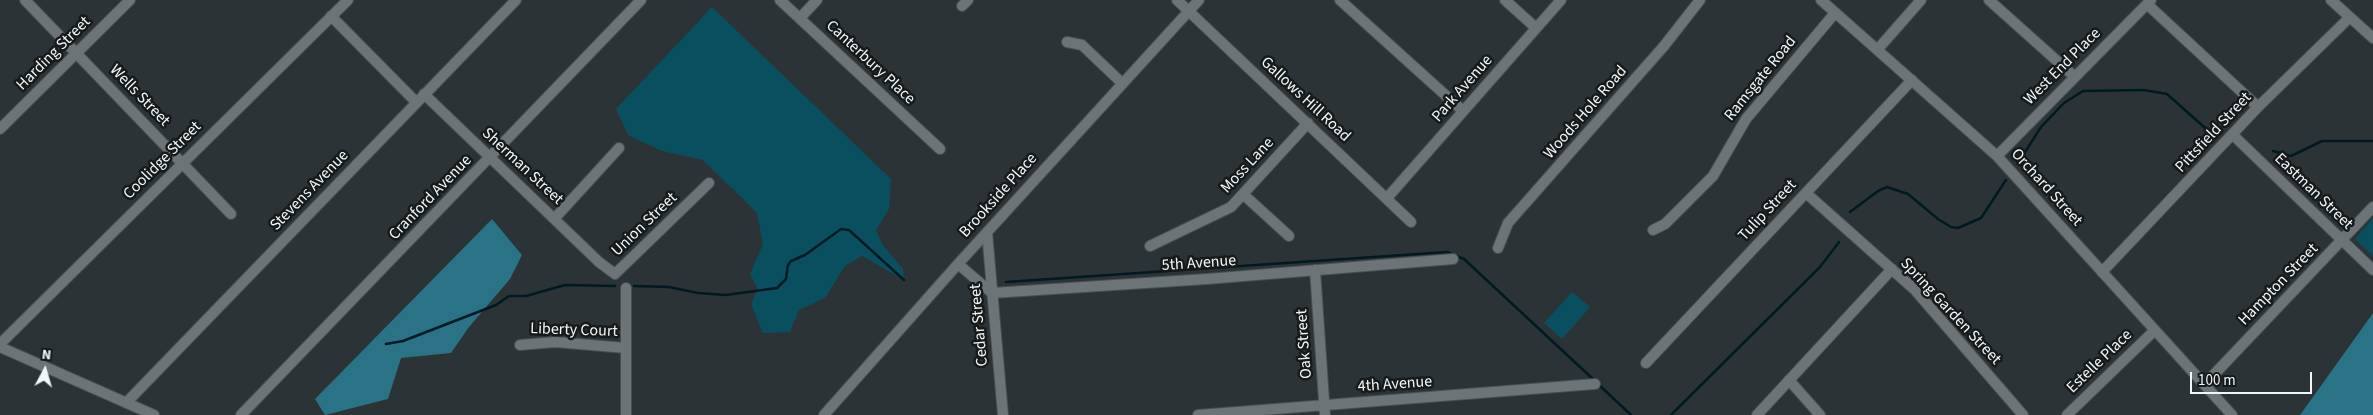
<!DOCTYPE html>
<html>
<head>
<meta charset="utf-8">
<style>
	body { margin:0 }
	#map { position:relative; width:2373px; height:415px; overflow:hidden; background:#2b3336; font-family:"Source Sans 3",sans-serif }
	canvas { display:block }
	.north { position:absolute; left:20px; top:345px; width:50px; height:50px; -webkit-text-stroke:4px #171a1b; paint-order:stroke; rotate:6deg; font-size:14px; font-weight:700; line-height:20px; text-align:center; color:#f1f6f7 }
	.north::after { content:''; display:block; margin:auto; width:18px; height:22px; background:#f1f6f7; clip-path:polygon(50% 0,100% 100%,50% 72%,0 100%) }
	.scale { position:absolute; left:2190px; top:372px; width:122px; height:22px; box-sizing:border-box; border:2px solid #f1f6f7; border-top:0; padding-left:6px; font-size:15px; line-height:18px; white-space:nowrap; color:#f1f6f7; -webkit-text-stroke:4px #171a1b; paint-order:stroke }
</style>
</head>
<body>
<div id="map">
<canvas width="2373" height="415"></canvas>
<div class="north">N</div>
<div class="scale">100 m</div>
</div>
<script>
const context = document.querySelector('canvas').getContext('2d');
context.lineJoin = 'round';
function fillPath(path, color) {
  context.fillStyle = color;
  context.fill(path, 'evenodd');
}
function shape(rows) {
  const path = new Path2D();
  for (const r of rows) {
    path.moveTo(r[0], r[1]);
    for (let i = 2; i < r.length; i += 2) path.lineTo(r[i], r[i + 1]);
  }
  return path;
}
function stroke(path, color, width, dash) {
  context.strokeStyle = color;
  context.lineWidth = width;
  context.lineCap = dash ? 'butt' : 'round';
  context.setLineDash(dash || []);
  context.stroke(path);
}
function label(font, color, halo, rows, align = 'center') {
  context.font = font + ' "Source Sans 3",sans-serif';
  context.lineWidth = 5;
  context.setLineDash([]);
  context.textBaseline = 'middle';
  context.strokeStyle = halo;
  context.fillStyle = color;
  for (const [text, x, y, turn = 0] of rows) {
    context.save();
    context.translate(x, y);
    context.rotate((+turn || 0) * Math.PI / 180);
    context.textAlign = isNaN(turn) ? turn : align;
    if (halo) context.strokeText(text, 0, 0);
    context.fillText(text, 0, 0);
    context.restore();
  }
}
fillPath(shape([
	[712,7,891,179,889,209,876,230,882,244,903,269,904,280,862,256,845,266,825,298,799,310,790,332,763,333,751,304,758,289,750,274,763,244,757,213,703,160,662,151,628,135,616,109],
	[2373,218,2373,256,2355,239],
	[1572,292,1590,307,1562,339,1544,323]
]), '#0a4f5f');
fillPath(shape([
	[492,219,522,255,510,279,469,327,451,353,401,358,388,399,325,415,315,399],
	[2373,313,2373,415,2300,415]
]), '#2a7285');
stroke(shape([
	[2273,151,2291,156,2322,141,2373,141],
	[2018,163,2041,127,2064,103,2083,91,2144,90,2167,94,2213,135],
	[1850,212,1878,191,1887,187,1908,194,1938,219,1951,227,1958,228,1981,218,2006,180],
	[1006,282,1447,252,1464,259,1594,380],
	[634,286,669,287,698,293,726,295,777,288,786,279,788,265,791,261,805,255,841,229,849,230,904,280],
	[386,344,403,341,496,305,509,296,526,296,565,285,615,286],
	[1598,384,1631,415],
	[1671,415,1820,267,1839,242]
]), '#001a22', 2.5);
const minor = shape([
	[25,0,231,214],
	[780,0,940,149],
	[1177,0,1411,222],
	[1340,0,1463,111],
	[1505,0,1536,28],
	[1821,0,1997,156,2232,415],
	[1989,0,2075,77],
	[2331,0,2373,38],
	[2147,4,2258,107],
	[962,6,968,0],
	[331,16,416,102],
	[800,18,817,0],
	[1067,42,1082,45,1122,83],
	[1878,49,1921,0],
	[424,94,599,262,615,274,709,183],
	[0,129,130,0],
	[2233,135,2373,270],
	[1997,156,2151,0],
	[1806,193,1915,290,2023,415],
	[1244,195,1289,236],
	[1387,198,1561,0],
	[555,218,619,148],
	[1653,230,1665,224,1713,176,1746,119,1835,13],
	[987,232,1003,415],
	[1150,246,1231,207,1308,123],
	[1498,248,1508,223,1664,46,1700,0],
	[958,264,992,293,1207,279,1453,259],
	[1315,270,1325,415],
	[2102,272,2258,107,2350,17],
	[0,344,348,0],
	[520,345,555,342,626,348],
	[0,347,154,415],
	[1646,363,1912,80],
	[1789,380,1820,415],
	[2205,384,2373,207],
	[126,403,516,0],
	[241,415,641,0],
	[626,415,626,288],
	[824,415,958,264,1199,0],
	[1198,415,1595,384],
	[1757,415,1892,269],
	[2067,415,2155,330]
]);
stroke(minor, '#495051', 12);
stroke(minor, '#6c7477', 10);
label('16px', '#f1f6f7', '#171a1b', [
	["Harding Street",54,54,-45],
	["Canterbury Place",870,63,43],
	["West End Place",2063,67,-45],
	["Ramsgate Road",1761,79,-51],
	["Park Avenue",1463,89,-49],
	["Wells Street",139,96,46],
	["Gallows Hill Road",1305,100,43],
	["Woods Hole Road",1586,113,-49],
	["Pittsfield Street",2214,133,-47],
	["Coolidge Street",163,161,-45],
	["Moss Lane",1248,166,-47],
	["Sherman Street",522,167,43],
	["Orchard Street",2046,188,48],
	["Stevens Avenue",310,191,-46],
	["Eastman Street",2313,192,44],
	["Brookside Place",999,196,-48],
	["Cranford Avenue",431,198,-46],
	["Tulip Street",1768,211,-47],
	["Union Street",645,225,-44],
	["5th Avenue",1199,264,-4],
	["Hampton Street",2279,285,-46],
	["Spring Garden Street",1950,312,47],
	["Cedar Street",980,325,-95],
	["Liberty Court",574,331,2],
	["Oak Street",1305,344,-94],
	["Estelle Place",2100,362,-44],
	["4th Avenue",1395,385,-4]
]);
</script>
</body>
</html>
